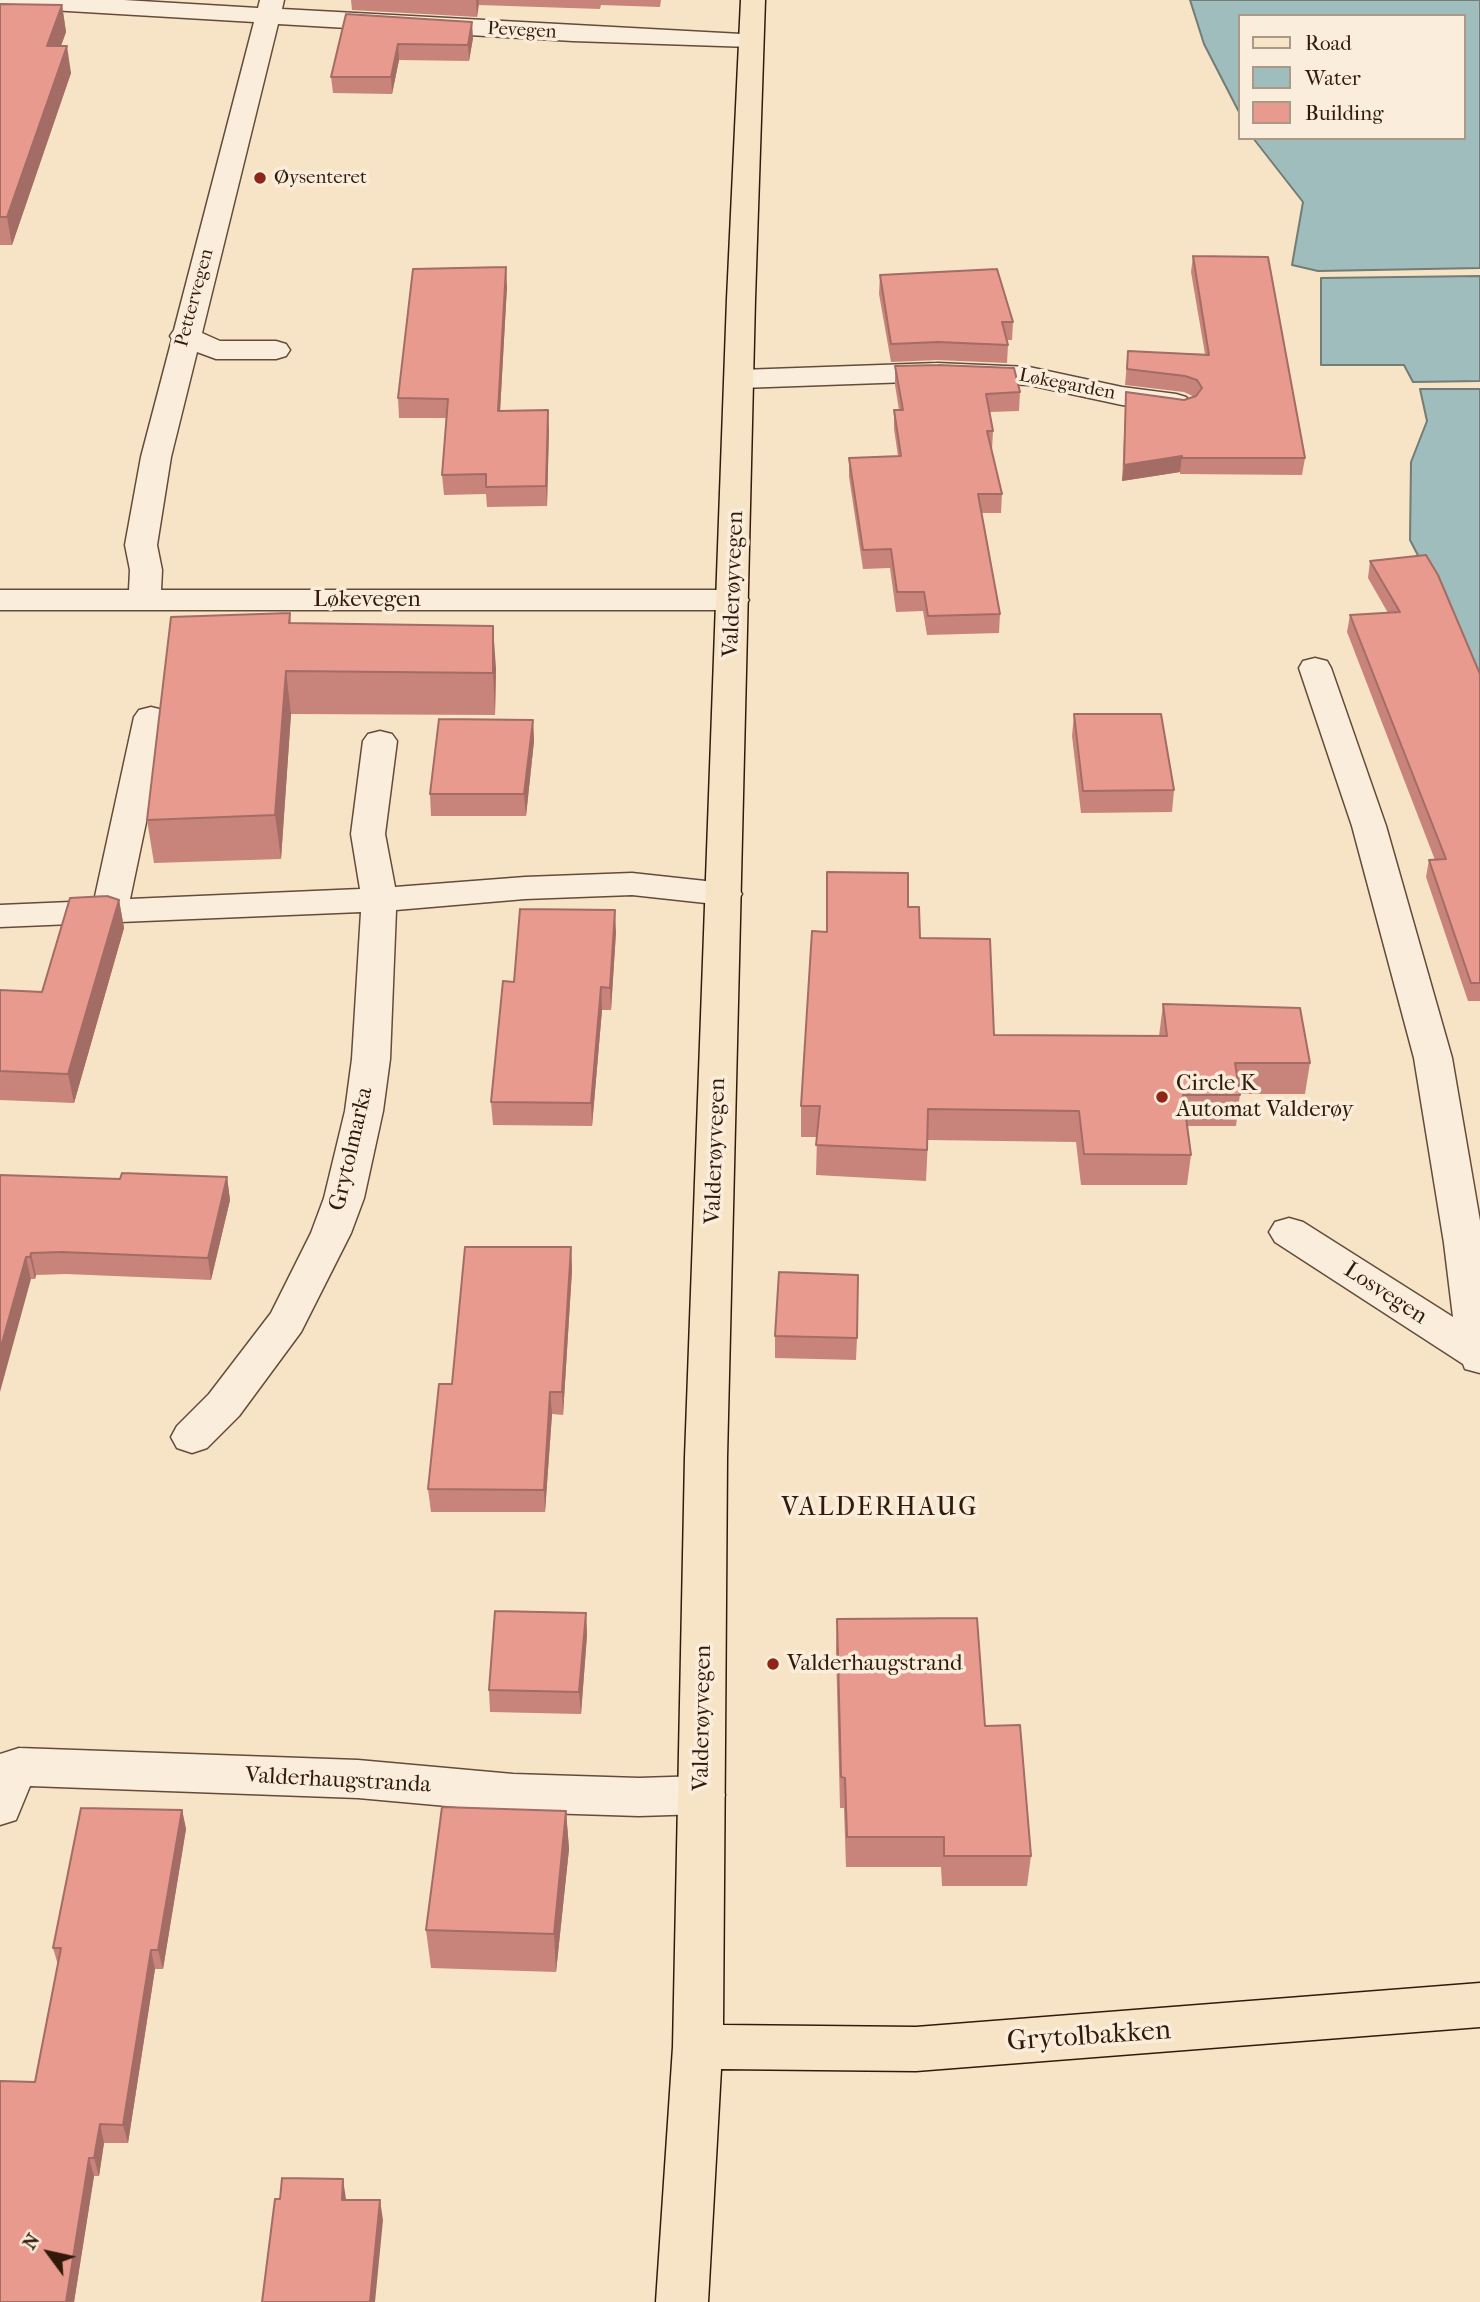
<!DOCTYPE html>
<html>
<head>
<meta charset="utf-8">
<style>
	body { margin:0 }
	#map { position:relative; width:1480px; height:2302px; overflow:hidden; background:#f7e4c7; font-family:"IM FELL French Canon",serif }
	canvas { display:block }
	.legend { position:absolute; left:1238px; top:14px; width:228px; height:126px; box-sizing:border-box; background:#faeddb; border:2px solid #aa9987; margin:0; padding:9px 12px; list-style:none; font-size:21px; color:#321a0a }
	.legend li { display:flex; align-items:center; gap:14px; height:35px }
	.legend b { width:35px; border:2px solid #aa9987 }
	.north { position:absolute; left:14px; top:2218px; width:70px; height:70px; -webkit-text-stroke:5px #faeddb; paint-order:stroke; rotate:303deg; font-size:19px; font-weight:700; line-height:28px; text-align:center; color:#321a0a }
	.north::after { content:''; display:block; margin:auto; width:24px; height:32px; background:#321a0a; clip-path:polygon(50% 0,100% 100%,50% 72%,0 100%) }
</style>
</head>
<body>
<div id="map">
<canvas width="1480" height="2302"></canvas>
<ul class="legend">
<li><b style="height:9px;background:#f7e4c7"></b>Road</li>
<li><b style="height:19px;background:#9fbdbc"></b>Water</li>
<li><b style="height:19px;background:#e99a8f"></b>Building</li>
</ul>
<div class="north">N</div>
</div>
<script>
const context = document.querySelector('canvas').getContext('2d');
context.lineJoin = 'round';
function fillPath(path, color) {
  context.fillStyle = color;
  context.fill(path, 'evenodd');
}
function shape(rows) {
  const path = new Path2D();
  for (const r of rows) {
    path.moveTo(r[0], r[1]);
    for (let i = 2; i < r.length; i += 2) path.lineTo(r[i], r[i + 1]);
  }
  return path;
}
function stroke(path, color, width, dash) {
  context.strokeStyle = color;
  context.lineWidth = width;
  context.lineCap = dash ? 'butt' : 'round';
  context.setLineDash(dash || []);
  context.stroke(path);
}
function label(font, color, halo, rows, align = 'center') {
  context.font = font + ' "IM FELL French Canon",serif';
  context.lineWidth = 7;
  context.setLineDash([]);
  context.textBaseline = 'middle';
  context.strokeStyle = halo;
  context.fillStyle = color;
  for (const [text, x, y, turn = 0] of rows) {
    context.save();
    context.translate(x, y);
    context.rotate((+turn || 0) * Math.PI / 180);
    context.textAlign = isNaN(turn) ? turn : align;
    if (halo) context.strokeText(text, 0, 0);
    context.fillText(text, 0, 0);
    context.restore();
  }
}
const water = shape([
	[1190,0,1480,0,1480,268,1318,271,1292,265,1303,202,1253,138,1464,138,1464,16,1240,16,1240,114,1204,44,1190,0],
	[1480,276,1480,381,1413,382,1404,365,1321,365,1321,278,1480,276],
	[1420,389,1480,389,1480,675,1410,540,1411,462,1427,421,1420,389]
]);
fillPath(water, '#9fbdbc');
stroke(water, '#737c75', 2);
const minor = shape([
	[0,0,124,0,258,8,260,0,284,0,282,9,760,35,763,40,760,45,751,47,573,41,278,24,202,333,220,341,276,341,286,344,290,350,286,356,276,359,216,359,197,352,171,457,157,545,162,570,161,590,733,590,744,593,749,600,744,607,733,610,0,610,0,590,129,590,130,570,125,545,141,457,172,339,170,336,174,330,254,22,0,7,0,0],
	[937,363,1029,367,1122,387,1176,394,1186,397,1191,403,1186,409,1176,412,1122,405,1029,385,937,381,741,388,731,385,726,379,731,373,741,370,937,363],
	[1315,658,1327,661,1331,668,1386,826,1452,1058,1480,1221,1480,1373,1465,1369,1463,1364,1275,1242,1269,1232,1275,1222,1289,1218,1303,1222,1453,1317,1444,1243,1414,1058,1352,826,1299,668,1303,661,1315,658],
	[151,707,163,710,168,717,130,899,360,889,351,834,363,741,368,734,380,731,392,734,397,741,385,834,395,887,525,877,632,873,724,883,737,886,742,894,737,902,724,905,632,895,525,899,396,910,390,1059,383,1111,364,1198,351,1233,301,1332,239,1416,207,1448,192,1453,177,1448,171,1437,177,1426,209,1394,271,1313,311,1233,324,1198,345,1111,352,1059,361,912,0,927,0,905,94,901,134,717,139,710,151,707],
	[19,1748,358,1760,513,1774,639,1778,702,1776,718,1781,725,1795,718,1809,702,1814,639,1816,513,1812,358,1798,30,1786,16,1820,0,1825,0,1754,19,1748]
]);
const major = shape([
	[741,0,765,0,755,299,727,1457,723,2025,916,2027,1480,1983,1480,2027,916,2071,721,2069,708,2302,656,2302,673,2047,685,1457,727,299,741,0]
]);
stroke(minor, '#634c39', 3);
stroke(major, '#321a0a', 3);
fillPath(minor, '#faeddb');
fillPath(major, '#f7e4c7');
fillPath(shape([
	[350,0,661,0,660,7,601,5,600,9,479,5,477,17,352,10,351,0],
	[0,4,62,5,66,32,61,46,71,73,12,245,0,245],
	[346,14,473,38,469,61,399,60,392,94,333,93,331,77],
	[1193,256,1305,458,1302,475,1180,474,1180,472,1122,481,1126,392,1184,400,1195,397,1184,392,1125,385,1128,351,1205,354,1191,272],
	[880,275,1013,322,1012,340,1007,340,1008,345,1007,363,937,360,891,362,879,294],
	[507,286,500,411,549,429,547,506,487,507,486,494,444,495,442,475,446,418,399,418,398,398],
	[895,366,1020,392,1019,411,990,412,993,431,992,450,991,450,1002,494,1001,513,981,513,1000,614,999,633,927,635,923,611,896,612,890,568,863,569,849,477,849,458,898,456,894,429,894,410,899,410,895,385],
	[1370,561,1480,674,1480,1001,1468,1001,1426,877,1429,860,1435,860,1347,632,1350,615,1388,613,1368,578],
	[290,613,291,623,496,668,495,715,291,714,281,859,154,863,147,820],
	[1074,714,1174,790,1172,812,1081,813,1072,736],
	[533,720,534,741,526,816,431,816,430,794],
	[119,900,124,928,74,1103,0,1100,0,990,42,992],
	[908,907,920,938,994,1035,1159,1036,1163,1004,1310,1063,1305,1094,1240,1094,1236,1126,1187,1126,1191,1155,1187,1185,1081,1185,1076,1142,928,1140,926,1181,816,1175,817,1137,801,1137,801,1106],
	[616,932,611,1010,602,1010,592,1126,493,1125,491,1102,514,982],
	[0,1175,120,1179,227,1177,230,1200,211,1280,66,1274,36,1275,35,1279,31,1279],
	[571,1247,572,1270,563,1415,552,1414,545,1512,431,1512,428,1489,452,1384],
	[775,1336,857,1338,856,1360,775,1358],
	[586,1613,587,1635,581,1714,490,1712,489,1690],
	[837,1619,985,1726,1031,1856,1027,1886,942,1886,941,1867,846,1867,844,1808,840,1808,836,1650],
	[182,1810,186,1829,163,1969,155,1969,128,2143,104,2143,99,2176,94,2176,74,2302,0,2302,35,2082,58,1965,53,1948],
	[566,1811,569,1849,556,1972,431,1968,426,1930]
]), '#c8847b');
fillPath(shape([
	[476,0,479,0,477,17],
	[62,5,66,32,51,73,47,46],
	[472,22,473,38,469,61,468,45],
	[398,44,399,60,392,94,391,77],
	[67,46,71,73,12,245,7,217],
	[506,267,507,286,499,430,498,411],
	[548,410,549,429,547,506,546,486],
	[1182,456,1180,472,1122,481,1124,465],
	[493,626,496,668,495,715,493,673],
	[286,671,291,714,281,859,275,815],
	[533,720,534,741,526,816,524,794],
	[119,900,124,928,74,1103,68,1074],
	[615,910,616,932,611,1010,610,988],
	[601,987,602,1010,592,1126,591,1103],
	[227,1177,230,1200,211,1280,208,1258],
	[571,1247,572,1270,563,1415,562,1392],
	[31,1253,36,1275,35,1279,30,1257],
	[26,1257,31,1279,0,1392,0,1350],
	[550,1392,552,1414,545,1512,544,1490],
	[586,1613,587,1635,581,1714,579,1692],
	[182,1810,186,1829,163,1969,158,1950],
	[566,1811,569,1849,556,1972,554,1934],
	[151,1950,155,1969,128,2143,123,2125],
	[100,2124,104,2143,99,2176,94,2158],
	[89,2158,94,2176,74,2302,66,2302],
	[343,2179,346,2199,342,2200],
	[380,2200,383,2220,375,2302,370,2302]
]), '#a36c64');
const building = shape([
	[0,4,62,5,47,46,67,46,7,217,0,217,0,4],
	[346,14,472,22,468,45,398,44,391,77,331,77,346,14],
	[1193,256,1268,257,1305,458,1182,458,1182,456,1124,465,1126,392,1184,400,1196,396,1202,388,1197,380,1185,376,1127,369,1128,351,1209,355,1193,256],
	[506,267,498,411,548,410,546,486,486,487,486,474,442,475,448,399,398,398,413,269,506,267],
	[997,269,1013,322,1002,322,1008,345,938,342,891,344,880,275,997,269],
	[938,365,1014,368,1020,392,986,394,993,431,987,431,1002,494,978,494,1000,614,928,616,924,592,897,592,891,549,863,550,849,458,901,456,894,410,903,410,895,366,938,365],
	[1426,555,1438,575,1480,674,1480,983,1471,983,1429,860,1446,859,1350,615,1400,612,1370,561,1426,555],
	[290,613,289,623,493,626,493,673,286,671,275,815,147,820,171,617,290,613],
	[1074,714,1161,714,1174,790,1083,791,1074,714],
	[439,719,533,720,524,794,430,794,439,719],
	[827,872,908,873,908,907,919,907,920,938,990,939,994,1035,1167,1036,1163,1004,1300,1008,1310,1063,1235,1063,1240,1095,1183,1095,1191,1155,1084,1154,1079,1111,928,1109,927,1150,816,1145,820,1106,801,1106,812,931,827,932,827,872],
	[107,896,119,900,68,1074,0,1071,0,990,42,992,70,898,107,896],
	[520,909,615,910,610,988,601,987,591,1103,491,1102,503,981,514,982,520,909],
	[122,1173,227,1177,208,1258,62,1252,31,1253,30,1257,26,1257,0,1350,0,1175,120,1179,122,1173],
	[465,1247,571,1247,562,1392,550,1392,544,1490,428,1489,439,1384,452,1384,465,1247],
	[779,1272,858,1275,857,1338,775,1336,779,1272],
	[495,1611,586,1613,579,1692,489,1690,495,1611],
	[977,1618,985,1726,1020,1725,1031,1856,944,1856,944,1837,847,1837,845,1778,841,1777,837,1619,977,1618],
	[442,1807,566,1811,554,1934,426,1930,442,1807],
	[81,1808,182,1810,158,1950,151,1950,123,2125,100,2124,94,2158,89,2158,66,2302,0,2302,0,2081,35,2082,61,1948,53,1948,81,1808],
	[282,2178,343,2179,342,2200,380,2200,370,2302,262,2302,275,2199,280,2199,282,2178]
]);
fillPath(building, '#e99a8f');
stroke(building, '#a36c64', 2);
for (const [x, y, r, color] of [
	[260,178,7,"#8f2418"],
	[1162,1097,7,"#8f2418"],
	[773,1664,7,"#8f2418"]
]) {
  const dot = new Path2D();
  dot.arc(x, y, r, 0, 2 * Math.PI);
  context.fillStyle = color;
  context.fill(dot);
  stroke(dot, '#faeddb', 2.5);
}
label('19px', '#321a0a', '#faeddb', [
	["Pevegen",522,31,3],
	["Pettervegen",195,298,-75],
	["Løkegarden",1067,385,11]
]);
label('19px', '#321a0a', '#faeddb', [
	["Øysenteret",274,178]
], 'left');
label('23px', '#321a0a', '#faeddb', [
	["Valderøyvegen",734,584,-88],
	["Løkevegen",367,600],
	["Grytolmarka",352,1149,-77],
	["Valderøyvegen",716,1151,-88],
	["Losvegen",1385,1294,33],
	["Valderøyvegen",703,1718,-89],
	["Valderhaugstranda",338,1781,3]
]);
label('23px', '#321a0a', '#faeddb', [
	["Circle K",1176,1084],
	["Automat Valderøy",1176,1110],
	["Valderhaugstrand",787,1664]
], 'left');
context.letterSpacing = '2px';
label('26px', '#321a0a', '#faeddb', [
	["VALDERHAUG",880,1509]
]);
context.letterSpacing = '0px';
label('28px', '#321a0a', '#faeddb', [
	["Grytolbakken",1089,2037,-4]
]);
</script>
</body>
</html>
